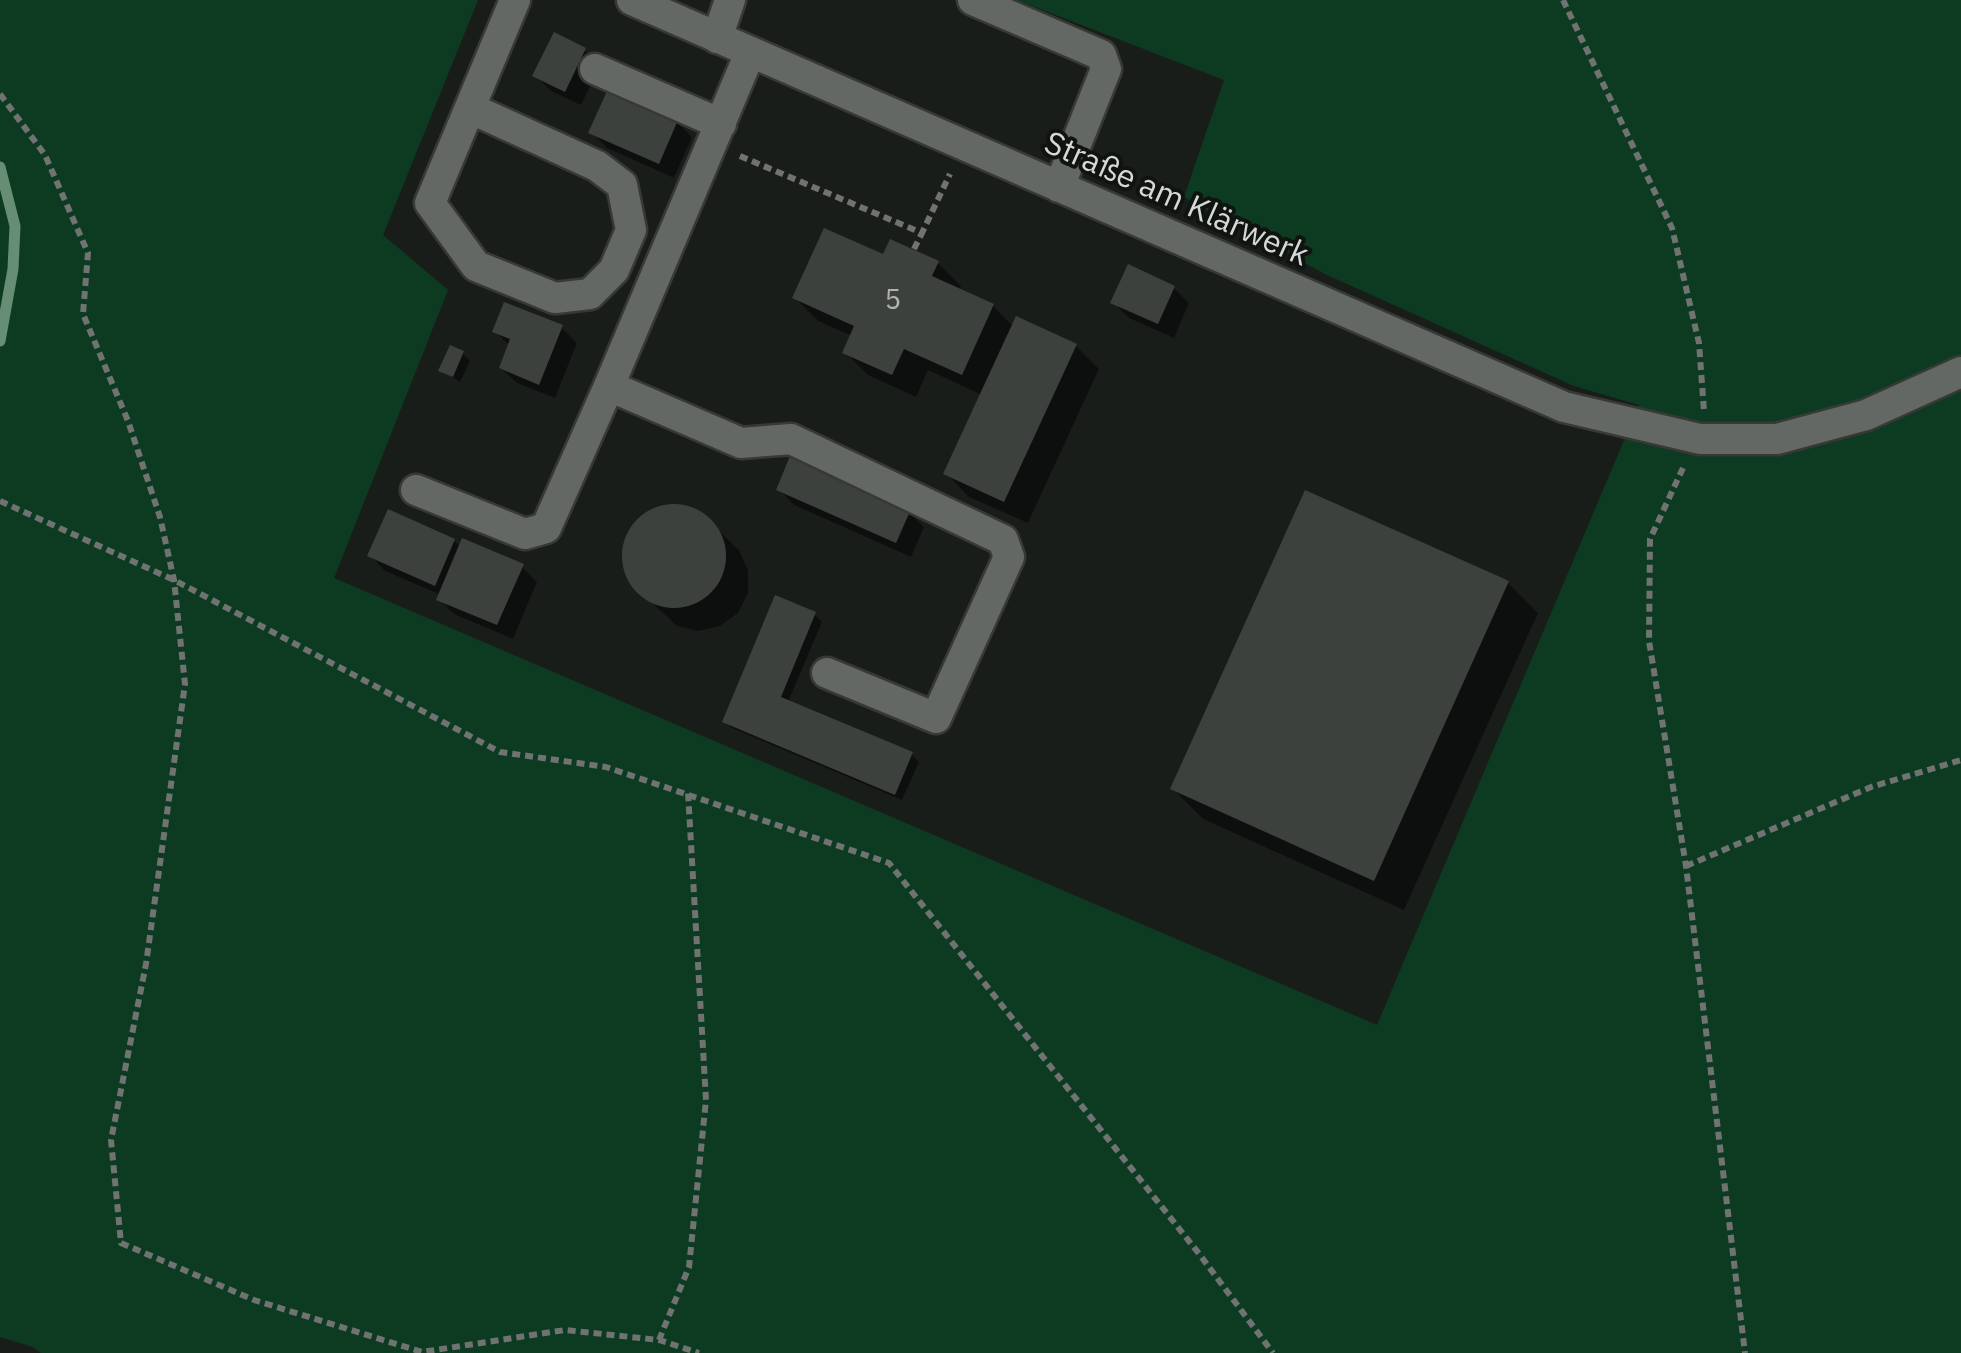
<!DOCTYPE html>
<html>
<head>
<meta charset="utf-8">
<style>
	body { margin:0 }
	canvas { display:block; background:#191d1a }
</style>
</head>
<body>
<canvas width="1961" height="1353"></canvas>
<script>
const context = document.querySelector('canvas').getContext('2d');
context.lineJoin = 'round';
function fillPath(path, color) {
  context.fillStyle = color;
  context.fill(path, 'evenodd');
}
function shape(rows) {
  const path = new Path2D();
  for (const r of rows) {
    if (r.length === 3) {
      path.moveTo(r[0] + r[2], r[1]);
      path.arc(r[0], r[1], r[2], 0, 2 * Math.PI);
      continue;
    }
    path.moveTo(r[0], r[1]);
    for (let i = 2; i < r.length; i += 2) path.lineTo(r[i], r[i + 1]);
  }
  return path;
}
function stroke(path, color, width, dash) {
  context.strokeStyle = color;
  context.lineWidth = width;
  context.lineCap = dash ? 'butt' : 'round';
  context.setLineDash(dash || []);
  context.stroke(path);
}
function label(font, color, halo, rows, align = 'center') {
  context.font = font + ' "IBM Plex Sans",sans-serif';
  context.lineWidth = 8;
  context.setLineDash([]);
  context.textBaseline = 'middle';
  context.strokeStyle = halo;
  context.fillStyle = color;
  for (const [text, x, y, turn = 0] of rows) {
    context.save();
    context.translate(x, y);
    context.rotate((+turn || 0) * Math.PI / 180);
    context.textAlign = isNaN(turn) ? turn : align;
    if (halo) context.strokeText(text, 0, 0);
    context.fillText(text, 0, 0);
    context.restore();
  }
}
fillPath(shape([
	[0,0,478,0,383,235,448,290,334,578,1377,1025,1639,405,1574,386,1325,274,1184,197,1224,80,1017,0,1961,0,1961,1353,41,1353,33,1347,0,1337]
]), '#0d3b22');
fillPath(shape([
	[585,51,600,66,581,105,551,91,535,75],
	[677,122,692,137,674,178,607,148,591,132],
	[884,258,938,263,961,286,959,291,993,306,1014,327,1076,346,1099,369,1028,523,969,497,946,473,982,395,928,370,916,397,868,375,845,352,852,336,818,321,795,298],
	[1174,288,1189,303,1174,338,1129,318,1113,302],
	[562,328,577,343,555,398,517,383,501,368,510,346,495,331],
	[463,354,470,361,460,382,441,370],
	[779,489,909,512,924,527,911,557,794,505],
	[675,506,697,512,714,526,739,550,748,570,748,593,738,613,720,626,698,631,677,626,635,587,625,567,626,545,636,525,653,511],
	[454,541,461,547,522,567,537,582,513,639,454,614,439,599,441,595,385,571,370,555],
	[1508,583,1538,613,1404,910,1203,819,1173,789],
	[815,615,822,622,788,702,912,755,919,762,902,800,732,728,725,721]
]), '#0007');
stroke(shape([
	[0,167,15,226,13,269,0,341]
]), '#658e75', 11);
fillPath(shape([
	[554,32,586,48,565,92,532,76],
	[608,89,678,120,659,164,588,133],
	[824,228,883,254,890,239,939,261,932,276,994,304,962,375,904,349,892,375,842,353,854,326,792,298],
	[1128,264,1175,286,1158,324,1110,303],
	[504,302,563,325,539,385,499,368,510,339,492,332],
	[1016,316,1077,344,1004,502,943,474],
	[450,345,464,351,453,377,438,371],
	[790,456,911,509,896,543,776,490],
	[1305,490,1509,581,1374,881,1170,789],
	[674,556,52],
	[388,509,455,539,435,586,367,556],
	[462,538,524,564,497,625,436,600],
	[775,595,816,612,781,697,913,752,895,795,722,722]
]), '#3d413e');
const minor = shape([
	[632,0,1564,407,1700,439,1777,439,1866,415,1961,372],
	[973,0,1101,55,1106,69,1059,187],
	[717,38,730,0],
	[750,53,609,386,741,443,791,439,1003,540,1009,557,936,718,827,673],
	[595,69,721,124],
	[472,109,597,166,622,185,631,230,614,270,590,294,555,298,476,266,430,203,515,0],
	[416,490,525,534,546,528,609,386]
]);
stroke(minor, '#373937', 35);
stroke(shape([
	[1563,0,1672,228,1699,343,1704,411],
	[0,94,45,155,88,253,83,314,128,421,160,517,174,580,185,684,146,964,111,1140,121,1243,254,1300,422,1352,565,1330,659,1340,699,1353],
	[740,156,922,233,950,174],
	[914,249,922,233],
	[1683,468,1650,539,1649,641,1686,866,1745,1353],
	[0,501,174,580,500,752,606,767,889,863,1200,1255,1273,1353],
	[1686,866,1871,787,1961,760],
	[659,1340,689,1267,706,1100,688,792]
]), '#707371', 6, [8, 5]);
stroke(minor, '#646865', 30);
label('28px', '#b0b2b0', null, [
	["5",893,301]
]);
label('32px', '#d6d8d6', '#101411', [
	["Straße am Klärwerk",1176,200,24]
]);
</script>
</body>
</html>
